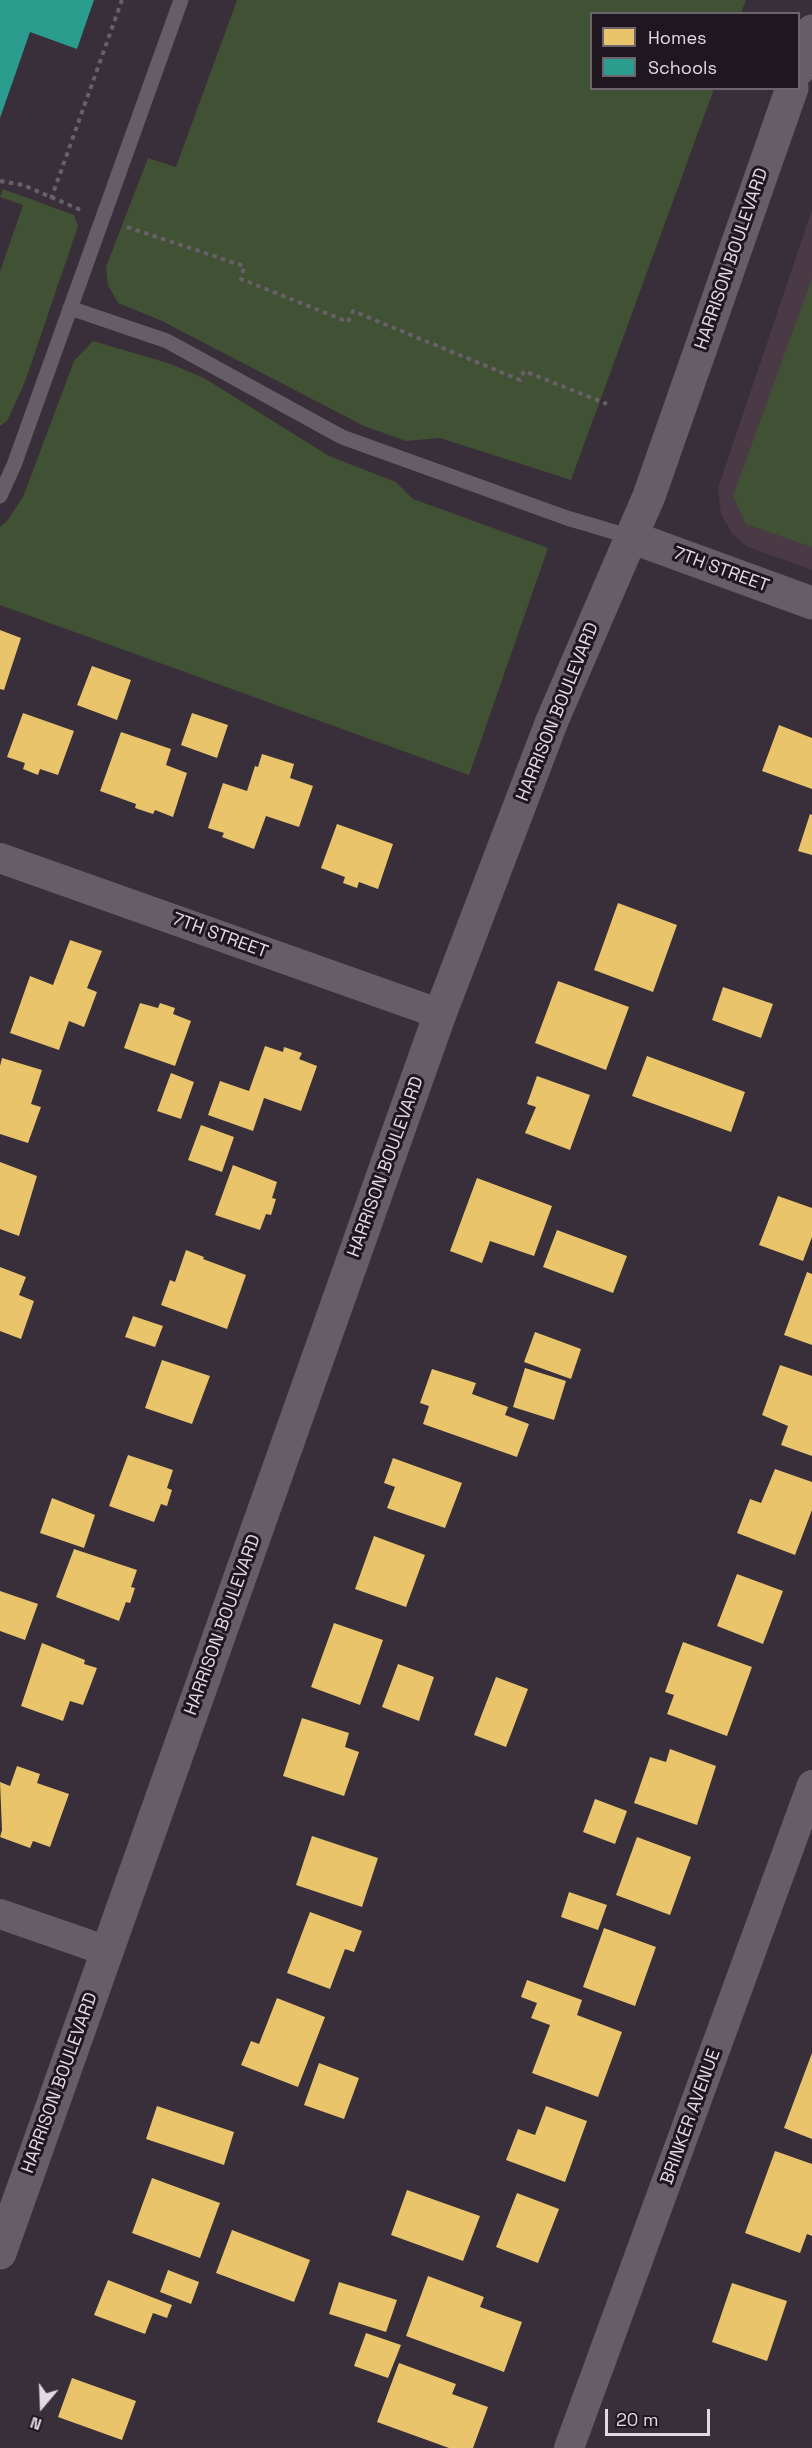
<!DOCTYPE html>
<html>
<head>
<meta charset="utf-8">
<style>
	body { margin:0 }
	#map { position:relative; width:812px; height:2448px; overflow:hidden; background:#392f3a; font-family:"Space Grotesk",sans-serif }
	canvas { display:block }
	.legend { position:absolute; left:590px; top:12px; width:210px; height:78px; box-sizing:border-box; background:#1f161f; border:2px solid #6e646e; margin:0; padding:8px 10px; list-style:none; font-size:18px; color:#e5d8e5 }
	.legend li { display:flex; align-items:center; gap:12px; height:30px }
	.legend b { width:30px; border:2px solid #6e646e }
	.north { position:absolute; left:12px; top:2376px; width:60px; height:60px; -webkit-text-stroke:4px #1f161f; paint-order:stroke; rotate:199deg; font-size:16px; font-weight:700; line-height:24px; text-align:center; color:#e5d8e5 }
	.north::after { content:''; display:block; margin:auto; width:21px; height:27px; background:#e5d8e5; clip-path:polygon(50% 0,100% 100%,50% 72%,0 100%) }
	.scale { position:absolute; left:605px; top:2409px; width:105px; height:27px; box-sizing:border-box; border:3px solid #e5d8e5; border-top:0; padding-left:8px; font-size:18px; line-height:21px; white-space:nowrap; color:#e5d8e5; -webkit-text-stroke:4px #1f161f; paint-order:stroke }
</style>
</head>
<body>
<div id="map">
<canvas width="812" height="2448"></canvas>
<ul class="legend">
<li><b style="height:16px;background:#e9c46a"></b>Homes</li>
<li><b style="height:16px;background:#2a9d8f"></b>Schools</li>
</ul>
<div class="north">N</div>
<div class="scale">20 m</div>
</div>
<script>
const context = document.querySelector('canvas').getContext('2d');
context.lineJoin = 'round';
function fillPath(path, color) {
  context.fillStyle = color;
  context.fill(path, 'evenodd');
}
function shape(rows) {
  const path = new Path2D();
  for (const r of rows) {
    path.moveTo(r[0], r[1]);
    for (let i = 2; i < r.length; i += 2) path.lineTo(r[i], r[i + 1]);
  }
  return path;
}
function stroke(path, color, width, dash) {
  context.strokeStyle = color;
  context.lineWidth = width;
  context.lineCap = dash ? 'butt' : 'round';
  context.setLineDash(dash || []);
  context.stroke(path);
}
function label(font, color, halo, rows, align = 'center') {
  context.font = font + ' "Space Grotesk",sans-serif';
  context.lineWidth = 6;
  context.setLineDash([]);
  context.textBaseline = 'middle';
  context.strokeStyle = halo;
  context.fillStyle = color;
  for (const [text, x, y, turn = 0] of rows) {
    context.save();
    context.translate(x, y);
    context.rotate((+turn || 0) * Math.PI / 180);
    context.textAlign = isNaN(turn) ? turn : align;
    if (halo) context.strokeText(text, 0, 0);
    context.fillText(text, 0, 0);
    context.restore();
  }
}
fillPath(shape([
	[812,210,812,570,748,547,733,535,721,514,718,488]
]), '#493a46');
fillPath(shape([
	[237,0,746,0,741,13,592,14,592,88,714,89,571,480,440,438,406,441,364,426,160,320,118,303,108,285,106,267,148,158,176,167],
	[3,189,74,215,78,226,25,382,7,421,0,426,0,272,23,205,0,197],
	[812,278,812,547,746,524,733,496],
	[93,341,171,364,204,378,329,456,396,482,413,499,548,548,469,775,0,605,0,527,7,521,23,497,74,361]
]), '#415133');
fillPath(shape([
	[0,630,21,638,4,690,0,689],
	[92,666,131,680,117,720,77,705],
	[23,713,74,731,58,775,40,769,38,775,23,769,25,763,7,757],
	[192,713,228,725,217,758,181,745],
	[779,725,812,738,812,789,762,771],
	[121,732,171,749,166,765,187,773,173,817,155,810,153,814,135,808,136,804,100,791],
	[262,754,294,764,290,778,313,786,299,827,266,816,254,849,222,837,224,833,208,828,223,783,247,791,255,766,258,767],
	[810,814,812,815,812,855,798,851],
	[337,824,393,844,378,889,359,882,357,888,343,883,345,877,321,868],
	[618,903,677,925,653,992,594,970],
	[70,940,102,951,87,988,97,992,84,1027,69,1021,59,1050,10,1033,30,976,53,985],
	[558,981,629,1007,606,1070,535,1043],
	[723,987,773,1004,761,1038,712,1020],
	[140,1003,158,1008,160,1003,175,1008,173,1014,191,1021,175,1066,124,1048],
	[265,1046,283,1052,284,1047,302,1053,299,1059,317,1066,301,1111,264,1098,253,1131,208,1115,220,1081,249,1091],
	[647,1056,745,1092,731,1132,632,1096],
	[2,1058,42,1070,31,1104,41,1107,28,1143,0,1134,0,1066],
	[171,1073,194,1082,181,1119,157,1111],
	[537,1076,590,1095,570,1150,525,1133,536,1107,527,1104],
	[201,1125,234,1137,222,1172,188,1160],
	[0,1162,37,1176,19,1236,0,1229],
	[233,1165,277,1182,272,1198,276,1199,271,1215,266,1214,260,1230,215,1215],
	[477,1178,552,1206,534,1256,490,1241,482,1263,450,1251],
	[778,1196,812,1208,812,1237,803,1261,759,1245],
	[557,1230,627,1256,613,1293,543,1267],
	[186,1250,204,1257,203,1259,246,1275,227,1329,161,1305,170,1280,175,1282],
	[0,1267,26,1277,19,1295,34,1301,21,1339,0,1331],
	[807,1272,812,1274,812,1345,784,1335],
	[133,1316,163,1326,155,1347,125,1337],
	[535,1332,581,1349,571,1379,524,1362],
	[162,1360,210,1376,192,1424,145,1408],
	[780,1365,812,1376,812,1456,781,1445,788,1426,762,1415],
	[525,1368,566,1381,554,1420,513,1407],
	[432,1369,476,1383,472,1394,508,1407,505,1415,529,1424,517,1457,423,1424,429,1406,420,1403],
	[128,1455,173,1470,167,1488,172,1490,167,1506,161,1504,154,1522,109,1506],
	[393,1458,462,1483,445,1528,387,1508,395,1487,384,1483],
	[775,1469,812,1482,812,1510,795,1555,737,1533,750,1499,761,1503],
	[52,1498,95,1515,84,1548,40,1533],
	[374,1536,425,1555,406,1607,355,1589],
	[74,1549,137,1570,131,1587,135,1588,130,1603,126,1602,119,1621,56,1597],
	[737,1574,783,1591,763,1644,717,1626],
	[0,1591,38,1604,25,1640,0,1631],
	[334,1623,383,1640,360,1705,311,1687],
	[683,1642,752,1667,727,1736,667,1714,674,1695,665,1692],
	[42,1643,85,1660,84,1664,97,1668,83,1705,70,1701,63,1721,21,1706],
	[398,1664,434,1677,419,1721,382,1707],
	[496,1677,528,1689,506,1747,474,1735],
	[302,1718,349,1733,345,1747,359,1752,344,1796,283,1776],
	[670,1749,716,1766,697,1825,634,1803,650,1757,666,1762],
	[17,1766,40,1774,37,1783,69,1794,50,1847,33,1841,30,1848,0,1837,2,1830,0,1782,10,1786],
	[595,1799,627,1811,615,1844,583,1832],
	[312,1836,378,1858,362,1907,296,1885],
	[637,1837,691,1857,670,1915,616,1895],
	[569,1892,607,1905,598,1930,561,1917],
	[310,1912,362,1931,354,1952,345,1949,330,1989,287,1973],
	[604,1928,656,1947,635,2006,583,1987],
	[527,1980,582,2000,577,2015,622,2032,598,2097,532,2073,550,2025,531,2018,537,2003,521,1997],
	[277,1998,325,2017,298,2087,241,2065,251,2041,259,2044],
	[812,2053,812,2139,784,2128],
	[319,2063,359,2078,344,2119,304,2105],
	[157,2106,234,2132,224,2165,146,2139],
	[546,2106,587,2121,565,2182,506,2160,518,2129,535,2135],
	[775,2151,812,2164,812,2236,807,2234,800,2253,745,2233],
	[152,2178,220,2203,200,2258,132,2233],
	[407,2190,480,2216,463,2261,391,2235],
	[517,2193,559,2209,538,2263,496,2247],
	[232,2230,310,2260,294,2302,216,2273],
	[168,2270,199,2282,191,2304,160,2292],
	[428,2276,484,2297,480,2307,522,2322,504,2372,406,2336],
	[108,2280,172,2305,167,2318,153,2313,145,2334,94,2315],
	[339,2282,397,2300,386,2332,329,2314],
	[732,2283,787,2301,767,2361,712,2342],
	[366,2333,401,2345,388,2378,354,2366],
	[399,2363,456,2384,452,2394,488,2407,473,2448,449,2448,377,2422],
	[72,2378,136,2401,122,2440,58,2417]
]), '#e9c46a');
fillPath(shape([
	[0,0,94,0,77,49,30,32,0,118]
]), '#2a9d8f');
stroke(shape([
	[0,181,23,185,81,210],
	[51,199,122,0],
	[127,227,244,266,241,279,348,322,353,311,520,380,524,371,607,404]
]), '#686068', 4, [4.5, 4.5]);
stroke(shape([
	[70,308,167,341,342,437,567,518,631,537],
	[0,496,14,465,181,0]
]), '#665e66', 15);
stroke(shape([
	[0,858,440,1014],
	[0,1914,107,1951],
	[569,2448,812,1785]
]), '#665e66', 30);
stroke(shape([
	[798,70,812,31],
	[631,537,812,603],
	[0,2253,440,1014,552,721,649,496,792,88]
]), '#665e66', 33);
label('18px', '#e5d8e5', '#1f161f', [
	["HARRISON BOULEVARD",732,259,-71],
	["7TH STREET",721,570,20],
	["HARRISON BOULEVARD",558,712,-68],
	["7TH STREET",220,936,20],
	["HARRISON BOULEVARD",386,1167,-70],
	["HARRISON BOULEVARD",223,1625,-70],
	["HARRISON BOULEVARD",60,2083,-70],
	["BRINKER AVENUE",691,2117,-70]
]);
</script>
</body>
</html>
